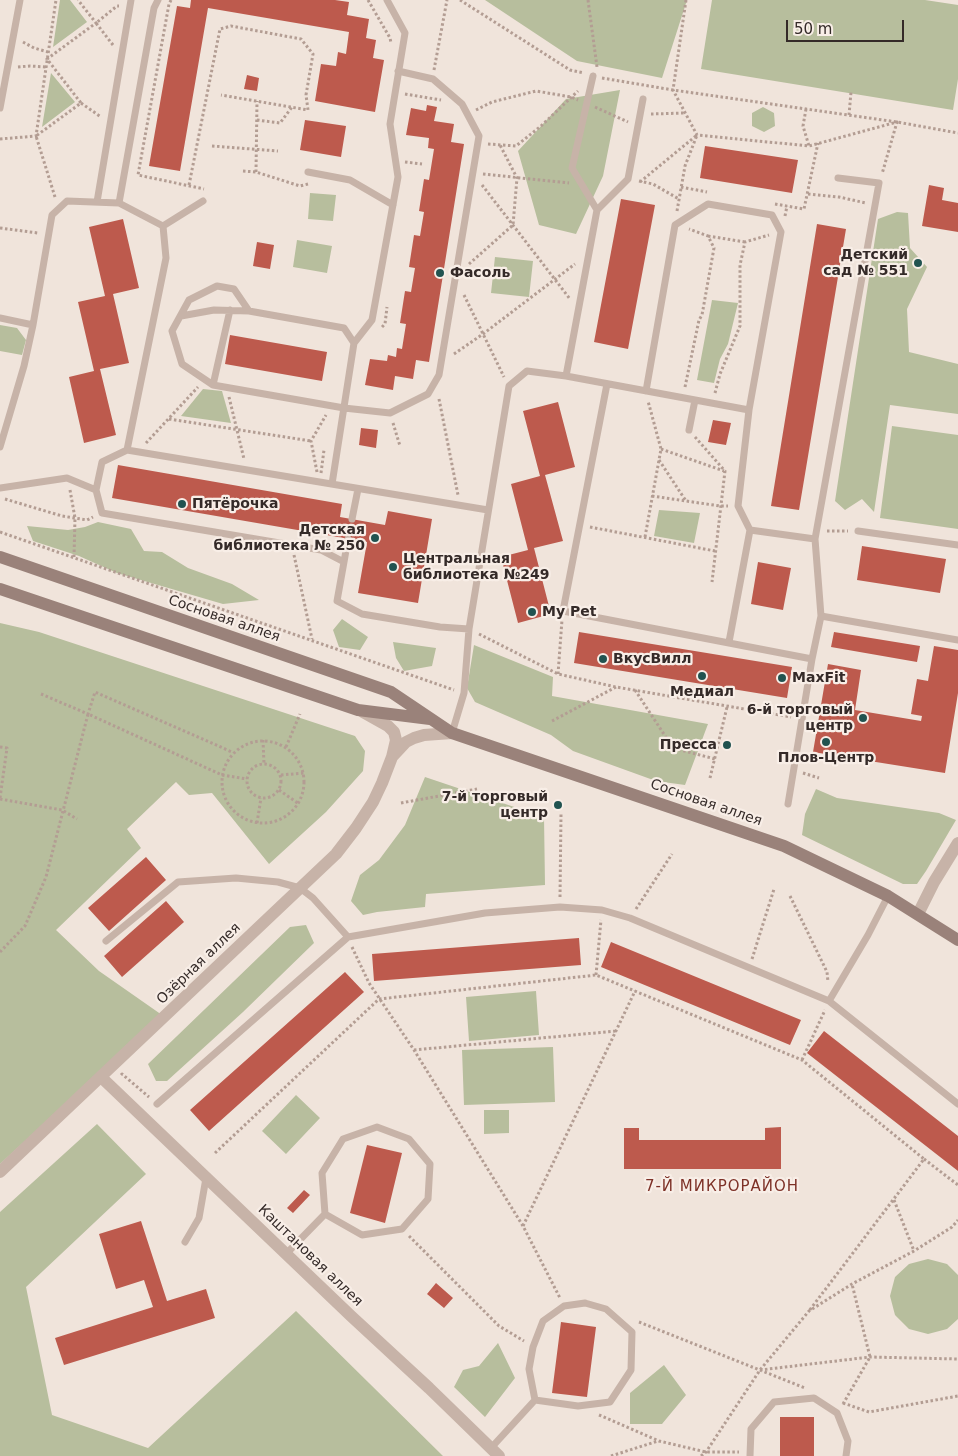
<!DOCTYPE html>
<html>
<head>
<meta charset="utf-8">
<style>
	body { margin:0 }
	#map { position:relative; width:958px; height:1456px; overflow:hidden; background:#f0e4db; font-family:"DejaVu Sans",sans-serif }
	canvas { display:block }
	.scale { position:absolute; left:786px; top:20px; width:118px; height:22px; box-sizing:border-box; border:2px solid #342a28; border-top:0; padding-left:6px; font-size:15px; line-height:18px; white-space:nowrap; color:#342a28; -webkit-text-stroke:4px #f8eee7; paint-order:stroke }
</style>
</head>
<body>
<div id="map">
<canvas width="958" height="1456"></canvas>
<div class="scale">50 m</div>
</div>
<script>
const context = document.querySelector('canvas').getContext('2d');
context.lineJoin = 'round';
function fillPath(path, color) {
  context.fillStyle = color;
  context.fill(path, 'evenodd');
}
function shape(rows) {
  const path = new Path2D();
  for (const r of rows) {
    if (r.length === 3) {
      path.moveTo(r[0] + r[2], r[1]);
      path.arc(r[0], r[1], r[2], 0, 2 * Math.PI);
      continue;
    }
    path.moveTo(r[0], r[1]);
    for (let i = 2; i < r.length; i += 2) path.lineTo(r[i], r[i + 1]);
  }
  return path;
}
function stroke(path, color, width, dash) {
  context.strokeStyle = color;
  context.lineWidth = width;
  context.lineCap = dash ? 'butt' : 'round';
  context.setLineDash(dash || []);
  context.stroke(path);
}
function label(font, color, halo, rows, align = 'center') {
  context.font = font + ' "DejaVu Sans",sans-serif';
  context.lineWidth = 4.5;
  context.setLineDash([]);
  context.textBaseline = 'middle';
  context.strokeStyle = halo;
  context.fillStyle = color;
  for (const [text, x, y, turn = 0] of rows) {
    context.save();
    context.translate(x, y);
    context.rotate((+turn || 0) * Math.PI / 180);
    context.textAlign = isNaN(turn) ? turn : align;
    if (halo) context.strokeText(text, 0, 0);
    context.fillText(text, 0, 0);
    context.restore();
  }
}
fillPath(shape([
	[60,0,70,0,87,22,53,47],
	[485,0,687,0,662,78,577,61],
	[712,0,925,0,958,5,958,79,953,110,701,69],
	[51,73,75,102,42,127],
	[620,90,603,176,576,234,539,225,518,151,566,99],
	[763,107,774,113,775,126,764,132,752,126,752,113],
	[310,193,336,195,333,221,308,219],
	[897,212,908,213,910,248,927,267,907,309,909,352,958,364,958,414,890,405,874,512,862,499,845,510,835,501,878,219],
	[297,240,332,246,327,273,293,267],
	[495,257,533,261,529,297,491,293],
	[712,300,738,303,728,344,720,359,714,383,697,380],
	[0,325,17,328,26,340,22,355,0,351],
	[203,389,222,391,231,423,181,416],
	[892,426,958,435,958,529,880,518],
	[659,510,700,513,694,543,654,536],
	[98,522,131,529,144,551,162,552,188,568,232,584,259,600,223,604,117,573,79,556,33,541,27,526,68,530,85,527],
	[342,619,368,637,360,650,339,647,333,630],
	[0,623,39,632,355,736,365,751,363,771,326,812,269,864,212,793,189,795,176,782,127,829,141,848,56,930,99,971,162,1015,0,1164],
	[393,642,436,648,432,666,404,671,396,658],
	[474,645,553,677,552,696,708,724,685,785,656,781,573,751,551,735,475,702,467,688],
	[425,777,544,817,545,885,426,894,425,907,377,912,363,915,351,901,360,875,379,860,405,825],
	[816,789,837,798,939,813,956,820,926,871,917,884,903,884,802,835,805,814],
	[306,925,314,943,243,1012,167,1081,156,1081,148,1064,290,927],
	[536,991,539,1035,469,1041,466,997],
	[553,1047,555,1102,464,1105,462,1050],
	[296,1095,320,1118,286,1154,262,1131],
	[484,1110,509,1110,509,1133,484,1134],
	[97,1124,146,1174,26,1287,52,1415,148,1448,296,1311,443,1456,0,1456,0,1212],
	[928,1259,947,1264,958,1275,958,1319,947,1329,928,1334,909,1329,895,1315,890,1296,895,1277,909,1264],
	[498,1343,515,1378,485,1417,454,1387,463,1370,479,1366],
	[664,1365,686,1395,662,1424,630,1424,630,1393]
]), '#b7be9d');
fillPath(shape([
	[191,0,335,0,349,2,347,15,369,19,366,38,376,40,373,58,384,60,375,112,315,101,321,64,336,66,338,52,346,54,349,32,208,8,180,171,149,166,177,6,190,8],
	[247,75,259,78,257,91,244,89],
	[427,105,437,107,434,121,454,124,451,142,464,144,429,362,416,360,413,379,395,376,393,390,365,385,370,359,387,361,388,355,396,357,397,348,402,349,406,324,400,323,405,291,411,292,415,268,409,267,414,235,420,236,424,212,419,211,424,179,429,180,434,149,428,148,429,138,406,135,411,108,426,111],
	[305,120,346,126,341,157,300,150],
	[705,146,798,160,792,193,700,178],
	[929,185,944,188,942,200,958,203,958,232,922,226],
	[621,199,655,205,628,349,594,342],
	[123,219,139,288,113,294,129,363,100,369,116,435,84,443,69,377,94,371,78,302,105,296,89,227],
	[817,224,846,229,799,510,771,506],
	[257,242,274,245,270,269,253,266],
	[230,335,327,352,322,381,225,364],
	[558,402,575,467,545,475,563,541,534,548,551,614,518,623,501,557,528,550,511,484,540,476,523,411],
	[713,420,731,423,726,445,708,442],
	[361,428,378,430,376,448,359,445],
	[118,465,342,504,340,517,385,525,388,511,432,519,418,603,358,593,367,542,112,498],
	[862,546,946,559,940,593,857,580],
	[758,562,791,568,783,610,751,604],
	[579,632,792,667,787,698,574,663],
	[834,632,920,646,917,662,831,647],
	[934,646,958,650,958,693,945,773,813,752,828,664,861,670,855,710,921,721,922,716,911,714,917,679,928,681],
	[146,857,166,880,109,931,88,908],
	[166,901,184,922,122,977,104,956],
	[579,938,581,965,374,981,372,954],
	[611,942,801,1020,790,1045,601,967],
	[345,972,364,992,209,1131,190,1110],
	[824,1031,958,1136,958,1171,807,1053],
	[781,1127,781,1169,624,1169,624,1128,639,1128,639,1140,765,1140,765,1128],
	[367,1145,402,1153,385,1223,350,1213],
	[304,1190,310,1195,293,1213,287,1208],
	[141,1221,167,1301,206,1289,215,1318,64,1365,55,1338,153,1307,144,1280,116,1289,99,1234],
	[436,1283,453,1298,444,1308,427,1294],
	[561,1322,596,1327,587,1397,552,1393],
	[780,1417,814,1417,814,1456,780,1456]
]), '#bd5a4d');
stroke(shape([
	[171,0,169,4,138,175,204,189],
	[368,0,390,38,391,43],
	[460,0,570,70,584,73],
	[588,0,597,67],
	[686,0,673,90,697,135,809,146,897,122,882,174],
	[23,42,34,48,48,52],
	[113,45,96,23,117,6,119,6],
	[18,67,30,66,46,67],
	[434,70,447,0],
	[602,78,673,90,897,122,958,133],
	[405,94,441,100],
	[81,103,101,117],
	[595,107,628,122],
	[806,109,803,126,809,146],
	[476,110,492,102,536,91,571,97,578,100],
	[651,114,685,113],
	[849,115,851,92],
	[257,120,280,123,292,107],
	[0,139,36,136,56,0],
	[488,144,516,146,541,126,578,91],
	[212,146,278,151],
	[405,162,422,164],
	[243,171,256,172,300,186,308,184],
	[256,172,257,101],
	[483,174,569,183],
	[639,181,653,184,679,199],
	[640,182,697,135],
	[189,185,220,29,231,26,301,39,313,54,306,95,308,110,221,95],
	[482,185,570,299],
	[681,187,707,192],
	[808,194,839,197,866,203],
	[55,197,36,136,81,103,47,59,96,23,78,0],
	[775,204,804,209,818,143],
	[677,211,685,166,697,135],
	[785,216,787,206],
	[0,228,38,233],
	[708,236,745,242],
	[469,264,513,225,517,178,500,145],
	[464,295,504,377],
	[382,327,385,324,387,307],
	[454,354,483,334,575,264],
	[685,387,699,320,702,315,714,248,708,236,689,229],
	[715,393,720,374,740,326,740,265,745,242,769,235],
	[229,397,244,459],
	[439,399,458,495],
	[169,419,311,441],
	[393,423,400,446],
	[695,437,725,471,712,582],
	[146,443,198,387],
	[661,449,724,471],
	[659,460,686,501],
	[317,472,311,441,326,415],
	[321,473,324,450],
	[70,490,75,518,74,557],
	[652,496,720,506,728,506],
	[5,499,62,516,87,520,93,517],
	[590,527,715,551],
	[827,531,848,531],
	[0,532,454,690],
	[645,537,661,449,648,401],
	[294,555,312,639],
	[479,634,558,674,616,687,791,717],
	[558,674,562,620],
	[635,690,673,748,715,759],
	[41,694,88,714,95,692,232,752],
	[552,721,616,687],
	[263,740,264,764],
	[263,782,41],
	[0,747,7,748,0,798],
	[286,747,300,714],
	[264,781,17],
	[803,773,819,778],
	[281,775,304,773],
	[710,778,727,707],
	[279,790,299,804],
	[0,799,62,810,77,819],
	[401,803,477,789],
	[257,823,261,798],
	[790,896,827,972,828,982],
	[560,897,561,814],
	[636,909,672,854],
	[352,947,369,983,414,1050,523,1226,560,1298],
	[0,952,25,926,46,877,88,714,222,775,247,779],
	[752,959,774,889],
	[596,975,601,920],
	[414,1050,616,1031],
	[802,1060,825,1010],
	[121,1075,122,1074,149,1097],
	[215,1153,379,999,596,975,802,1060,924,1159,809,1311],
	[924,1159,958,1185],
	[894,1200,914,1251],
	[523,1226,635,991],
	[409,1236,499,1326,524,1341],
	[639,1322,805,1388],
	[760,1370,870,1357,958,1359],
	[843,1403,869,1412,958,1396],
	[843,1404,870,1357,852,1284],
	[599,1415,659,1441,706,1452,739,1452],
	[611,1456,658,1441],
	[701,1456,706,1452,760,1370,809,1311,852,1284,914,1251,952,1227,958,1220]
]), '#b39d93', 3, [2.5, 2.5]);
stroke(shape([
	[593,76,572,168,597,210],
	[0,108,20,0],
	[308,172,350,180,393,205],
	[97,202,131,0],
	[119,203,154,8,158,0],
	[163,226,203,201],
	[181,316,214,310,249,311],
	[0,318,33,325],
	[354,343,344,328,249,311,234,289,217,286,189,300,172,331,182,364,213,385,344,408,390,413,428,394,439,375,479,136,462,104,433,79,398,71],
	[566,376,597,210,628,179,643,99],
	[607,384,563,611,812,659],
	[213,385,230,310],
	[646,391,675,225,708,204,772,215,781,232,749,410,738,506,750,530,815,539],
	[689,430,695,400],
	[0,447,24,366,33,325,52,215,67,201,119,203,163,226,166,258,127,450,488,510],
	[127,450,102,462,96,490,102,513,321,550,344,562,337,601,362,614,440,627,469,629],
	[332,484,354,343,372,320,398,177,390,124,405,33,387,0],
	[0,488,67,478,96,490],
	[352,519,358,489],
	[858,531,958,545],
	[344,562,348,539],
	[821,616,958,640],
	[729,642,750,530],
	[452,733,464,693,469,629,509,386,527,371,566,376,749,410],
	[788,804,812,659,821,616,815,539,879,183,838,178],
	[106,941,178,882,236,878,278,882,300,888,313,898,348,937],
	[829,1001,868,935,888,896],
	[157,1104,348,937,485,913,560,907,602,910,630,918,829,1001,958,1104],
	[185,1242,199,1218,206,1178],
	[286,1254,325,1214,322,1173,343,1139,377,1127,409,1139,430,1164,428,1199,402,1229,362,1235,325,1214],
	[585,1303,606,1309,632,1332,631,1370,610,1402,578,1406,535,1400,529,1369,533,1347,543,1321,564,1306,585,1303],
	[491,1448,535,1400],
	[750,1456,751,1429,774,1402,814,1398,837,1413,848,1441,846,1456]
]), '#c7b3a8', 7);
stroke(shape([
	[918,914,934,882,958,843],
	[101,1077,351,1316,429,1388,499,1456]
]), '#c7b3a8', 12);
stroke(shape([
	[392,757,406,742,414,738,424,735,452,733],
	[0,1172,336,854,356,828,373,802,382,783,392,757,396,740,394,732,388,726,363,712]
]), '#c7b3a8', 12);
stroke(shape([
	[0,557,391,692,452,733,784,846,888,896,958,940],
	[0,589,358,710,430,719]
]), '#9a827a', 12);
for (const [x, y, r, color] of [
	[918,263,5,"#215350"],
	[440,273,5,"#215350"],
	[182,504,5,"#215350"],
	[375,538,5,"#215350"],
	[393,567,5,"#215350"],
	[532,612,5,"#215350"],
	[603,659,5,"#215350"],
	[702,676,5,"#215350"],
	[782,678,5,"#215350"],
	[863,718,5,"#215350"],
	[826,742,5,"#215350"],
	[727,745,5,"#215350"],
	[558,805,5,"#215350"]
]) {
  const dot = new Path2D();
  dot.arc(x, y, r, 0, 2 * Math.PI);
  context.fillStyle = color;
  context.fill(dot);
  stroke(dot, '#f8eee7', 2);
}
label('bold 14px', '#342a28', '#f8eee7', [
	["Детский",908,255,"right"],
	["сад № 551",908,271,"right"],
	["Фасоль",450,273],
	["Пятёрочка",192,504],
	["Детская",365,530,"right"],
	["библиотека № 250",365,546,"right"],
	["Центральная",403,559],
	["библиотека №249",403,575],
	["My Pet",542,612],
	["ВкусВилл",613,659],
	["MaxFit",792,678],
	["Медиал",702,692,"center"],
	["6-й торговый",853,710,"right"],
	["центр",853,726,"right"],
	["Пресса",717,745,"right"],
	["Плов-Центр",826,758,"center"],
	["7-й торговый",548,797,"right"],
	["центр",548,813,"right"]
], 'left');
label('14px', '#342a28', '#f8eee7', [
	["Сосновая аллея",224,619,19],
	["Сосновая аллея",706,803,19],
	["Озёрная аллея",199,964,-44],
	["Каштановая аллея",310,1256,44]
]);
context.letterSpacing = '1px';
label('15px', '#7d3127', '#f8eee7', [
	["7-Й МИКРОРАЙОН",722,1187]
]);
context.letterSpacing = '0px';
</script>
</body>
</html>
